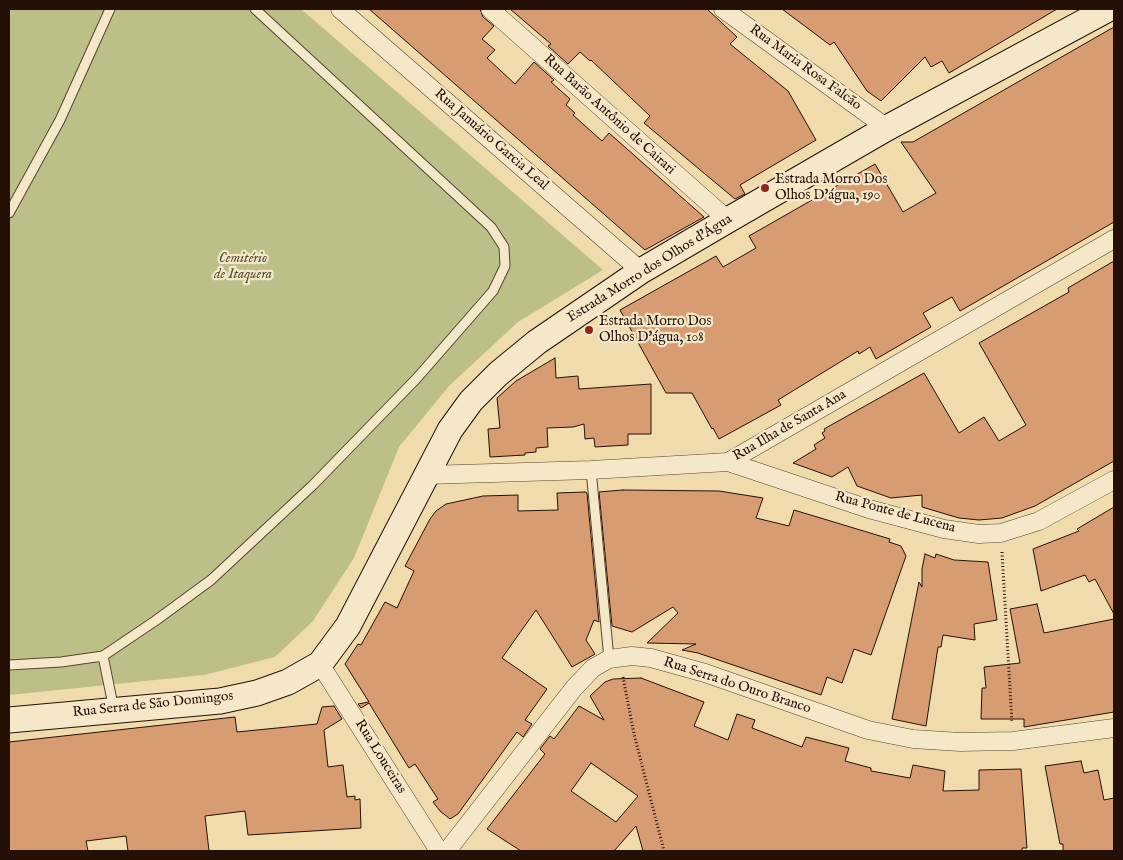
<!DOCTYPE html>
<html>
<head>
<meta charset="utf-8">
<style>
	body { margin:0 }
	#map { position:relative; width:1123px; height:860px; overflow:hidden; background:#f0dbac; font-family:"IM FELL English",serif }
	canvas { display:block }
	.frame { position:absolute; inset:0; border:10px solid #241006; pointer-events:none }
</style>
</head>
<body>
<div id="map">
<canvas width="1123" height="860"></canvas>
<div class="frame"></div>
</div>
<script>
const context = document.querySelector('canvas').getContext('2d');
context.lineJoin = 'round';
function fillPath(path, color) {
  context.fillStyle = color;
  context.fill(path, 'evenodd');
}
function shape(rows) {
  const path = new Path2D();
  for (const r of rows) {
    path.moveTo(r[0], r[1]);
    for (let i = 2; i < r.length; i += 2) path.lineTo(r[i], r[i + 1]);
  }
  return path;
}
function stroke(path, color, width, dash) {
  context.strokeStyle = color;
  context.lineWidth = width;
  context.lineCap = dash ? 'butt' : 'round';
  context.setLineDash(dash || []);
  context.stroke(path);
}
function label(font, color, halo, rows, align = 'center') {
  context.font = font + ' "IM FELL English",serif';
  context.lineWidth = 4.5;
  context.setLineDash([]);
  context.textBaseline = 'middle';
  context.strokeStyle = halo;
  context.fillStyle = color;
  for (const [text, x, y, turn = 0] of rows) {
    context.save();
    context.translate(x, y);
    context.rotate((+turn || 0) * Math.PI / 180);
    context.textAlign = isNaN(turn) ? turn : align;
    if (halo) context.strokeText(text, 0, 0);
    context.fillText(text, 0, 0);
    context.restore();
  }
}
fillPath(shape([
	[9,9,301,9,603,270,518,322,449,386,399,447,354,558,313,621,275,657,204,675,9,695]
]), '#bcc088');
const building = shape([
	[369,9,480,9,483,17,494,26,482,39,495,50,487,58,515,84,534,62,554,80,551,82,570,99,566,105,575,113,573,115,602,141,609,133,704,217,645,250,369,9],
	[510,9,707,9,737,37,730,44,788,91,816,140,740,185,745,194,735,199,644,123,650,116,591,60,590,61,580,52,568,64,548,46,551,44,510,9],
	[782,9,1057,9,949,73,942,61,931,67,925,57,881,101,867,91,834,42,830,45,782,9],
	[1114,27,1114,222,960,311,952,297,923,313,931,327,876,359,870,347,859,354,858,351,778,400,781,405,719,439,713,428,712,429,692,393,666,393,620,310,716,256,723,267,756,248,749,236,875,164,903,212,936,193,901,142,913,142,1114,27],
	[1114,261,1114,461,1035,506,1002,518,979,520,959,518,922,507,922,495,891,498,857,486,848,467,832,477,793,463,816,449,814,445,825,438,822,433,825,431,824,429,924,373,959,433,984,417,999,441,1026,425,979,343,1069,292,1068,288,1114,261],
	[555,358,556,378,578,376,579,389,651,384,651,434,628,434,628,445,595,447,594,438,585,439,584,424,573,427,547,428,548,447,536,448,536,452,525,453,525,455,490,457,488,429,500,428,497,398,516,381,555,358],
	[623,490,719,491,763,498,756,518,789,526,794,510,890,539,889,542,901,546,906,556,871,655,854,649,842,683,827,677,821,695,698,653,682,650,696,644,647,643,678,613,673,607,632,632,612,626,599,492,623,490],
	[585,492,587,493,599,622,594,620,586,640,595,654,572,667,536,610,502,658,547,689,525,720,532,724,523,737,517,732,458,814,450,819,440,811,433,802,438,799,415,764,409,768,369,703,361,708,358,704,369,702,345,664,358,644,361,645,385,602,397,608,414,571,405,566,430,519,436,511,446,504,483,496,518,495,518,511,558,510,557,493,585,492],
	[1114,507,1114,614,1095,579,1089,582,1085,575,1041,591,1033,549,1079,531,1077,529,1114,507],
	[925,554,935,558,936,554,954,560,988,562,997,620,974,624,975,640,943,635,941,647,938,647,926,726,892,719,919,582,922,587,922,569,925,554],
	[1037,604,1044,633,1114,619,1114,712,1024,727,1024,719,981,719,982,688,986,688,984,667,1020,663,1010,609,1037,604],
	[641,678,704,702,694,726,728,740,737,714,755,720,752,728,802,747,806,737,849,748,845,761,871,768,871,771,910,778,913,765,945,771,943,791,979,790,979,770,1021,769,1027,848,1022,848,1022,851,643,851,636,826,614,851,521,851,487,829,545,754,540,749,550,736,554,739,579,706,604,720,590,696,605,682,613,679,641,678],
	[591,763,638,796,616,822,571,791,591,763],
	[334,706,342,719,324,730,328,767,343,765,347,797,355,796,355,800,360,799,361,828,248,835,245,811,205,816,209,851,128,851,126,836,86,841,88,851,9,851,9,742,235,717,237,732,317,724,322,707,334,706],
	[1081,761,1084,773,1098,770,1104,800,1114,798,1114,851,1063,851,1063,844,1060,844,1045,766,1081,761]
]);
fillPath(building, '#d89c73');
stroke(building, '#241006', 1);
const service = shape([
	[9,213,60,120,110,9],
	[591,470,609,659],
	[103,656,114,710],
	[9,665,61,662,103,656,155,621,211,580,313,485,417,378,493,291,505,266,504,247,491,227,255,9]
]);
const minor = shape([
	[340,9,641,271],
	[490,9,728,220],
	[723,9,887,128],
	[728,462,869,509,944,529,979,534,1001,533,1039,521,1114,480],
	[426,475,591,470,728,462,1114,239],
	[320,664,439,851],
	[447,851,574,688,593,668,609,659,632,656,651,658,705,673,868,730,913,739,960,742,1013,741,1114,728]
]);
const secondary = shape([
	[9,720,220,701,257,693,288,682,320,664,348,626,450,430,471,401,498,374,537,342,641,271,728,220,887,128,1108,9]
]);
stroke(service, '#574330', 11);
stroke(minor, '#574330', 19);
stroke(secondary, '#241006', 27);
stroke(shape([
	[1002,552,1012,723],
	[623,677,634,734,664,851]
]), '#241006', 3, [1, 2.5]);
stroke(service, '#f5e8c9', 9);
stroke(minor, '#f5e8c9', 18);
stroke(secondary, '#f5e8c9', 25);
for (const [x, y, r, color] of [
	[765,188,5,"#8f2418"],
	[589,330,5,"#8f2418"]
]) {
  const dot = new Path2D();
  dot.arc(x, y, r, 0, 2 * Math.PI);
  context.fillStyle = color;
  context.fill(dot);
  stroke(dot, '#f5e8c9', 2);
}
label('14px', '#241006', '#f5e8c9', [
	["Rua Maria Rosa Falcão",805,68,36],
	["Rua Barão Antônio de Cairari",609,115,42],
	["Rua Januário Garcia Leal",491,140,41],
	["Estrada Morro dos Olhos d'Água",650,269,-32],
	["Rua Ilha de Santa Ana",790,426,-30],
	["Rua Ponte de Lucena",895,513,15],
	["Rua Serra do Ouro Branco",737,686,18],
	["Rua Serra de São Domingos",153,705,-6],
	["Rua Louceiras",380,757,58]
]);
label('14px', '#241006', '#f5e8c9', [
	["Estrada Morro Dos",775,180],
	["Olhos D'água, 190",775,196],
	["Estrada Morro Dos",599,322],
	["Olhos D'água, 108",599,338]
], 'left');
label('italic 14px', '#594e34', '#f5e8c9', [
	["Cemitério",243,259],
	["de Itaquera",243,275]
]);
</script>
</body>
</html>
